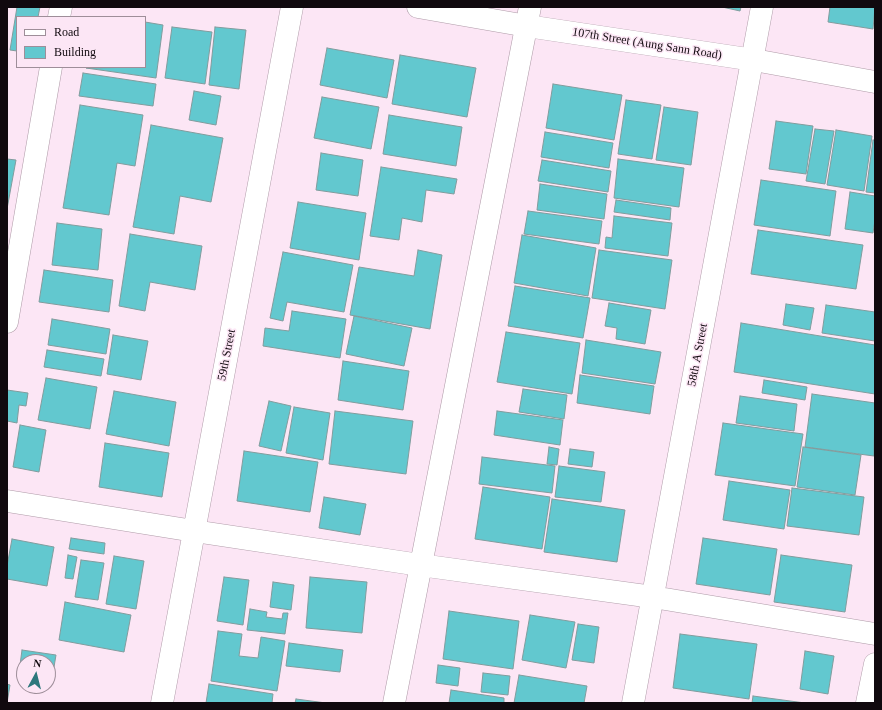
<!DOCTYPE html>
<html>
<head>
<meta charset="utf-8">
<style>
	body { margin:0 }
	#map { position:relative; width:882px; height:710px; overflow:hidden; background:#fce6f5; font-family:"Times New Roman",serif }
	canvas { display:block }
	.frame { position:absolute; inset:0; border:8px solid #10090e; pointer-events:none }
	.legend { position:absolute; left:16px; top:16px; width:130px; height:52px; box-sizing:border-box; background:#fce6f5; border:1px solid #9e8e99; margin:0; padding:5px 7px; list-style:none; font-size:12px; color:#10090e }
	.legend li { display:flex; align-items:center; gap:8px; height:20px }
	.legend b { width:20px; border:1px solid #9e8e99 }
	.north { position:absolute; left:16px; top:654px; width:40px; height:40px; box-sizing:border-box; background:#fce6f5; border:1px solid #9e8e99; border-radius:50%; rotate:7deg; font-size:11px; font-weight:700; line-height:16px; text-align:center; color:#10090e }
	.north::after { content:''; display:block; margin:auto; width:14px; height:18px; background:#2d777c; clip-path:polygon(50% 0,100% 100%,50% 72%,0 100%) }
</style>
</head>
<body>
<div id="map">
<canvas width="882" height="710"></canvas>
<div class="frame"></div>
<ul class="legend">
<li><b style="height:5px;background:#fff"></b>Road</li>
<li><b style="height:11px;background:#62c8cf"></b>Building</li>
</ul>
<div class="north">N</div>
</div>
<script>
const context = document.querySelector('canvas').getContext('2d');
context.lineJoin = 'round';
function fillPath(path, color) {
  context.fillStyle = color;
  context.fill(path, 'evenodd');
}
function shape(rows) {
  const path = new Path2D();
  for (const r of rows) {
    path.moveTo(r[0], r[1]);
    for (let i = 2; i < r.length; i += 2) path.lineTo(r[i], r[i + 1]);
  }
  return path;
}
function stroke(path, color, width, dash) {
  context.strokeStyle = color;
  context.lineWidth = width;
  context.lineCap = dash ? 'butt' : 'round';
  context.setLineDash(dash || []);
  context.stroke(path);
}
function label(font, color, halo, rows, align = 'center') {
  context.font = font + ' "Times New Roman",serif';
  context.lineWidth = 3;
  context.setLineDash([]);
  context.textBaseline = 'middle';
  context.strokeStyle = halo;
  context.fillStyle = color;
  for (const [text, x, y, turn = 0] of rows) {
    context.save();
    context.translate(x, y);
    context.rotate((+turn || 0) * Math.PI / 180);
    context.textAlign = isNaN(turn) ? turn : align;
    if (halo) context.strokeText(text, 0, 0);
    context.fillText(text, 0, 0);
    context.restore();
  }
}
const building = shape([
	[17,7,40,7,38,17,17,17,17,51,10,50,17,7],
	[722,7,741,7,740,11,722,7],
	[830,7,875,7,873,29,828,22,830,7],
	[145,22,163,25,156,78,86,68,145,67,145,22],
	[172,27,212,32,205,84,165,78,172,27],
	[215,27,246,30,239,89,209,85,215,27],
	[327,48,394,60,387,98,320,85,327,48],
	[400,55,476,68,467,117,392,104,400,55],
	[83,73,156,84,153,106,79,96,83,73],
	[553,84,622,95,614,140,546,128,553,84],
	[194,91,221,96,216,125,189,120,194,91],
	[322,97,379,107,371,149,314,138,322,97],
	[626,100,661,105,652,159,618,154,626,100],
	[80,105,143,115,135,166,117,163,109,215,63,208,80,105],
	[664,107,698,112,691,165,656,160,664,107],
	[389,115,462,127,456,166,383,154,389,115],
	[776,121,813,126,806,174,769,169,776,121],
	[151,125,223,138,211,202,180,196,174,234,133,227,151,125],
	[815,129,834,131,825,184,806,181,815,129],
	[836,130,872,136,864,191,827,185,836,130],
	[545,132,613,143,609,168,541,157,545,132],
	[873,140,875,140,875,193,866,192,873,140],
	[321,153,363,160,358,196,316,190,321,153],
	[7,159,16,160,7,209,7,159],
	[618,159,684,168,679,207,614,198,618,159],
	[542,160,611,171,608,192,538,181,542,160],
	[381,167,457,179,454,194,426,190,422,222,402,218,399,240,370,236,381,167],
	[761,180,836,191,830,236,754,225,761,180],
	[540,184,607,194,604,219,537,210,540,184],
	[850,192,875,196,875,220,873,233,845,229,850,192],
	[616,200,671,208,670,220,614,212,616,200],
	[298,202,366,213,359,260,290,248,298,202],
	[528,211,602,221,599,244,524,234,528,211],
	[614,216,672,223,668,256,605,248,606,237,612,238,614,216],
	[57,223,102,229,98,270,52,265,57,223],
	[758,230,863,245,856,289,751,274,758,230],
	[130,234,202,246,195,290,150,282,145,311,119,306,130,234],
	[522,235,596,248,588,296,514,283,522,235],
	[418,250,442,255,430,329,350,315,359,267,414,276,418,250],
	[599,250,672,260,665,309,592,298,599,250],
	[283,252,353,265,344,312,287,302,283,321,270,318,283,252],
	[44,270,113,280,109,312,39,302,44,270],
	[515,286,590,298,583,338,508,326,515,286],
	[609,303,651,310,645,344,616,339,617,328,605,326,609,303],
	[786,304,814,308,810,330,783,325,786,304],
	[826,305,875,312,875,341,822,333,826,305],
	[292,311,346,319,340,358,263,346,265,328,289,331,292,311],
	[354,316,412,328,404,366,346,354,354,316],
	[52,319,110,329,106,354,48,345,52,319],
	[741,323,875,345,875,394,734,372,741,323],
	[506,332,580,343,572,394,497,382,506,332],
	[113,335,148,341,141,380,107,374,113,335],
	[586,340,661,352,655,384,582,373,586,340],
	[47,350,104,359,101,376,44,367,47,350],
	[343,361,409,371,403,410,338,400,343,361],
	[580,375,654,386,650,414,577,403,580,375],
	[46,378,97,387,90,429,38,420,46,378],
	[764,380,807,387,805,400,762,393,764,380],
	[523,389,567,395,564,419,519,412,523,389],
	[7,390,28,393,26,406,19,405,17,423,7,421,7,390],
	[114,391,176,402,169,446,106,434,114,391],
	[812,394,875,403,874,456,805,447,812,394],
	[740,396,797,404,794,431,736,423,740,396],
	[269,401,291,406,281,451,259,446,269,401],
	[294,407,330,413,323,460,286,453,294,407],
	[335,411,413,421,406,474,329,464,335,411],
	[497,411,563,420,560,445,494,435,497,411],
	[723,423,803,434,795,486,715,475,723,423],
	[20,425,46,430,39,472,13,467,20,425],
	[105,443,169,453,162,497,99,487,105,443],
	[549,447,559,449,557,465,547,464,549,447],
	[803,447,861,455,855,495,797,487,803,447],
	[570,449,594,452,592,467,568,464,570,449],
	[244,451,318,462,310,512,237,501,244,451],
	[482,457,555,466,552,493,479,484,482,457],
	[559,466,605,472,601,502,555,497,559,466],
	[729,481,790,490,784,529,723,520,729,481],
	[483,487,550,497,542,549,475,539,483,487],
	[792,488,864,497,859,535,787,526,792,488],
	[324,497,366,504,360,535,319,528,324,497],
	[552,499,625,510,617,562,544,552,552,499],
	[71,538,105,543,104,554,69,549,71,538],
	[703,538,777,549,770,595,696,584,703,538],
	[12,539,54,547,47,586,7,579,7,566,12,539],
	[68,555,77,557,73,579,65,578,68,555],
	[781,555,852,565,845,612,774,602,781,555],
	[114,556,144,561,136,609,106,604,114,556],
	[81,560,104,563,98,600,75,597,81,560],
	[224,577,249,580,243,625,217,621,224,577],
	[310,577,367,582,362,633,306,628,310,577],
	[273,582,294,585,291,610,270,607,273,582],
	[65,602,131,615,124,652,59,640,65,602],
	[250,609,267,612,266,617,282,619,283,613,288,613,285,634,247,630,250,609],
	[449,611,519,621,513,669,443,659,449,611],
	[530,615,575,622,566,668,522,660,530,615],
	[578,624,599,627,594,663,572,660,578,624],
	[218,631,242,634,239,656,258,658,261,637,285,641,277,691,211,681,218,631],
	[680,634,757,644,749,699,673,688,680,634],
	[289,643,343,650,340,672,286,666,289,643],
	[22,650,56,655,51,685,48,685,48,662,24,662,24,681,18,680,22,650],
	[805,651,834,656,828,694,800,689,805,651],
	[438,665,460,668,458,686,436,683,438,665],
	[483,673,510,676,508,695,481,692,483,673],
	[519,675,587,686,584,703,514,703,519,675],
	[7,684,10,685,7,703,7,684],
	[209,684,273,694,272,703,206,703,209,684],
	[451,690,504,698,504,703,449,703,451,690],
	[753,696,805,703,752,703,753,696],
	[296,699,326,703,295,703,296,699]
]);
fillPath(building, '#62c8cf');
stroke(building, '#819c9d', 1);
const street = shape([
	[59,17,61,7],
	[7,322,51,67],
	[7,501,194,531,420,565,653,597,875,634],
	[162,703,292,7],
	[394,703,530,7],
	[633,703,762,7],
	[867,703,875,664]
]);
const secondary = shape([
	[418,7,527,26,754,60,875,82]
]);
stroke(street, '#af9ba8', 23);
stroke(secondary, '#af9ba8', 23);
stroke(street, '#fff', 22);
stroke(secondary, '#fff', 22);
label('12px', '#10090e', '#fce6f5', [
	["107th Street (Aung Sann Road)",647,44,9],
	["59th Street",227,355,-79],
	["58th A Street",698,355,-79]
]);
</script>
</body>
</html>
